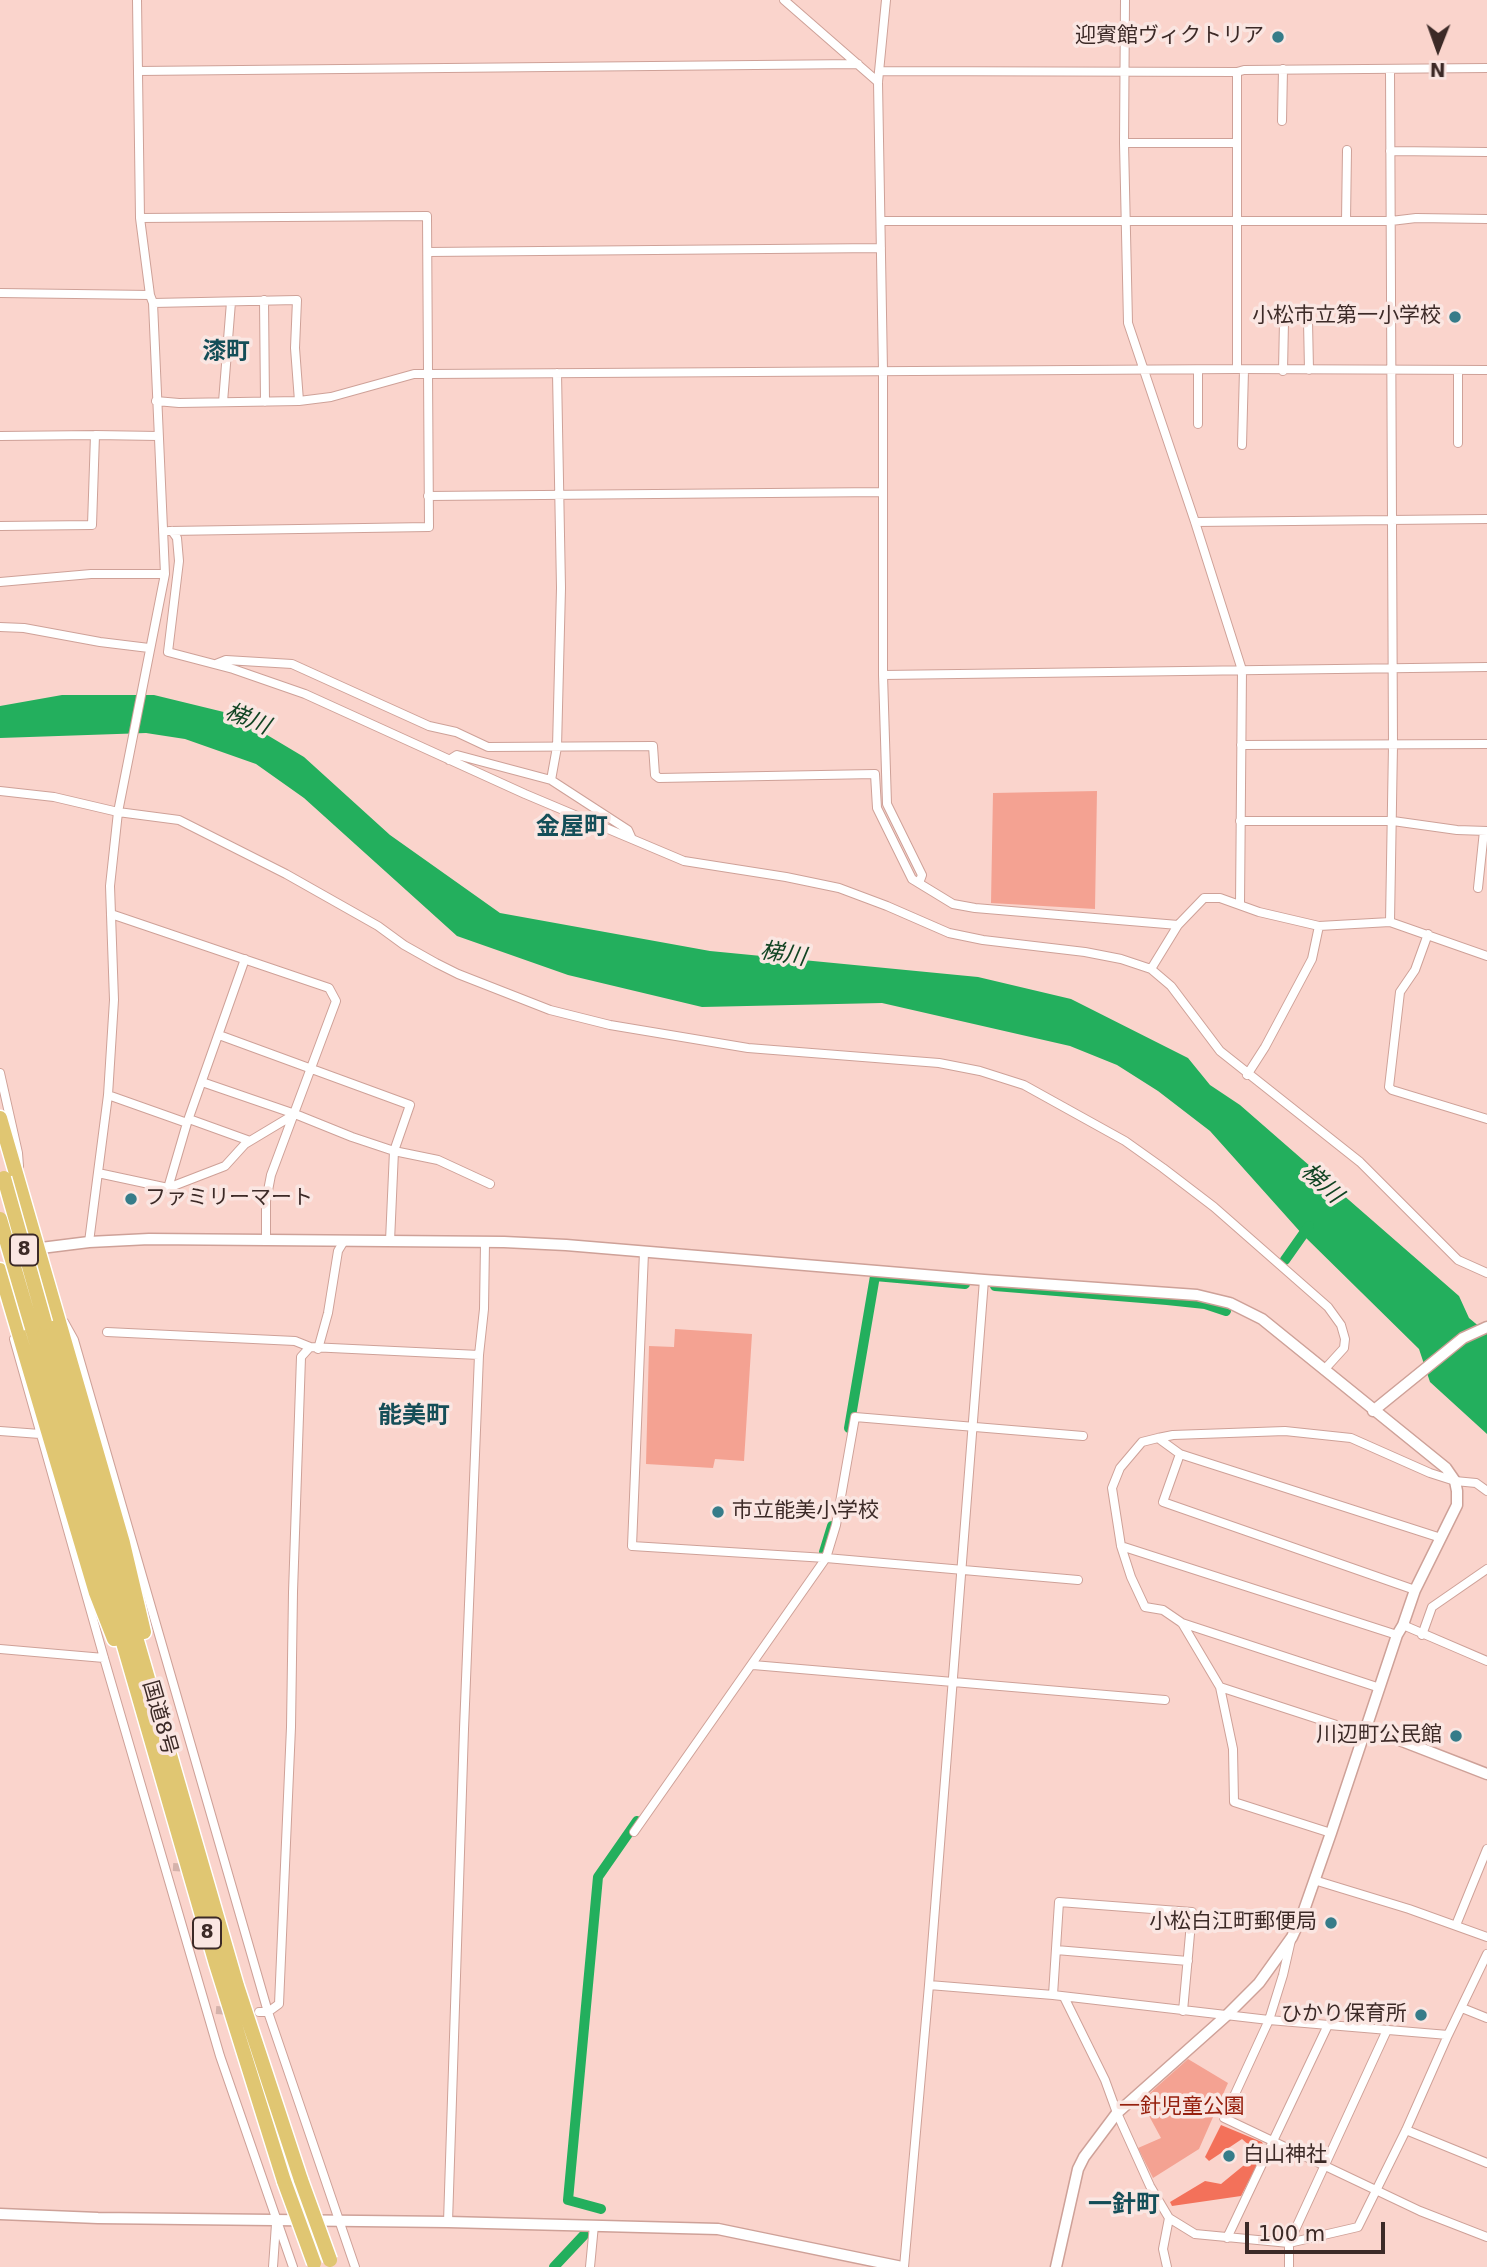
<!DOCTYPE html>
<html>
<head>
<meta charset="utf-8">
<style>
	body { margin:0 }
	#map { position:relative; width:1487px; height:2267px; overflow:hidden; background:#fad4cc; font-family:"DejaVu Sans",sans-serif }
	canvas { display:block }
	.north { position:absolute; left:1403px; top:14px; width:70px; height:70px; -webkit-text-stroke:5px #fae6e2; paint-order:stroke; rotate:181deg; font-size:19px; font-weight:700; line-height:28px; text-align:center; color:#3c2a27 }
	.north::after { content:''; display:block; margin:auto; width:24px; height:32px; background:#3c2a27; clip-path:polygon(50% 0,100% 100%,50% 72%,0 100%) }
	.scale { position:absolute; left:1245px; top:2222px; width:140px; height:32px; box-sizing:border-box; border:4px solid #3c2a27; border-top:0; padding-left:9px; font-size:21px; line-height:24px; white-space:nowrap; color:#3c2a27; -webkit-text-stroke:5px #fae6e2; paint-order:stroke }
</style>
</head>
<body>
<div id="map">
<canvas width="1487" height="2267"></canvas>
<div class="north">N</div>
<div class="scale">100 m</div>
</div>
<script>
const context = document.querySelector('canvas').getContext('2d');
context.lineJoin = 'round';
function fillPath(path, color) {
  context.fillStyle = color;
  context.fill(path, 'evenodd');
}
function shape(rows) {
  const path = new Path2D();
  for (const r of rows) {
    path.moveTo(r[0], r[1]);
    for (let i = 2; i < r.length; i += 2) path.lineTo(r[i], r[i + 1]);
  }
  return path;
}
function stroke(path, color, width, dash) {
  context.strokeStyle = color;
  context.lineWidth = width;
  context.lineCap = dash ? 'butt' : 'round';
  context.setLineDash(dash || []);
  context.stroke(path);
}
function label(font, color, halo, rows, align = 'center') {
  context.font = font + ' "DejaVu Sans","Noto Sans JP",sans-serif';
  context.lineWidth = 7;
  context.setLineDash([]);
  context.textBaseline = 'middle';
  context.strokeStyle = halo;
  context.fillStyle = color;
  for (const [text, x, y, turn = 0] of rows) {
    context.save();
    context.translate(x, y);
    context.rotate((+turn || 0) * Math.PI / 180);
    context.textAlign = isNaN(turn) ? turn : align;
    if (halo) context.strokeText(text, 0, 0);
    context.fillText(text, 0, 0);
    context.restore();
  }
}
fillPath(shape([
	[1097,791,1095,909,991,903,993,793],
	[675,1329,752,1334,744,1461,715,1459,713,1468,646,1464,649,1346,674,1347],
	[1188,2059,1228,2083,1199,2149,1153,2178,1138,2148,1161,2138,1141,2101]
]), '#f4a292');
fillPath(shape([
	[1221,2125,1262,2142,1265,2149,1241,2196,1172,2206,1170,2202,1205,2181,1221,2184,1249,2161,1251,2147,1242,2139,1209,2161,1205,2157]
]), '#f3715a');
fillPath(shape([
	[62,695,154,695,232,714,304,757,390,835,500,913,710,951,978,977,1071,999,1188,1058,1210,1085,1240,1105,1459,1296,1469,1318,1487,1333,1487,1434,1430,1382,1419,1349,1303,1235,1210,1131,1158,1091,1117,1065,1070,1046,882,1003,702,1007,568,975,457,936,304,798,256,764,185,739,146,733,0,738,0,706]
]), '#23af5d');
stroke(shape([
	[1285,1260,1309,1226],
	[995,1286,1167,1300,1205,1304,1226,1311],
	[849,1428,875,1276,965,1284],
	[824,1552,832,1526],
	[601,2209,568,2200,598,1877,637,1821],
	[554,2267,584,2235]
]), '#23af5d', 10);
stroke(shape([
	[173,1867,189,1868],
	[216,2010,231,2011]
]), '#d4b2ab', 8, [8, 4]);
const minor = shape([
	[784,0,878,82],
	[886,0,878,82,883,371,883,675,887,804,922,875,919,883],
	[1125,0,1124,143,1128,323,1195,522,1242,670,1240,905],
	[1390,69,1393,745,1390,922],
	[138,71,858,64],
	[879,71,1237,72,1244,70,1487,68],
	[1282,121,1283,69],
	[1124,143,1237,143],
	[1390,151,1487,152],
	[140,218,427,216,429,527,169,531],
	[881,221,1391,221,1416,218,1487,219],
	[1346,221,1347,150],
	[428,252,881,248],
	[0,293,150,295],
	[264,300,265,402],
	[153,303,297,300,295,348,299,401],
	[1308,321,1309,370],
	[1237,369,1237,72],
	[1283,371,1284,321],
	[557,373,561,588,557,747,551,780,628,830,632,839],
	[156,401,179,403,299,401,331,397,414,374,429,374,1237,369,1487,370],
	[223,402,231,302],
	[1198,424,1198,370],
	[0,436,95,435],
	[1458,443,1458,370],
	[1242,445,1244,370],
	[428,496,883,492],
	[1195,522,1487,519],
	[0,526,92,525,95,435,158,436],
	[172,531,177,538,179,561,168,652,233,669,305,694,525,794,684,861,786,877,839,888,887,906,949,933,983,940,1085,952,1121,959,1151,969,1171,986,1220,1051,1360,1162,1458,1260,1487,1273],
	[0,582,91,574,165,574],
	[0,627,24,628,100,642,149,648],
	[216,664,226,660,292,664,429,726,456,732,488,747,653,746,655,775,659,778,875,774,877,808,912,879,953,904,975,908,1178,925],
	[883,675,1487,667],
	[1241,745,1487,744],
	[449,760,457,755,551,780],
	[0,791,54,797,118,812,179,820,286,874,378,926,404,945,436,963,458,974,550,1010,610,1025,748,1048,939,1063,980,1071,1024,1085,1125,1141,1163,1168,1214,1207,1328,1307,1341,1325,1345,1339,1344,1348,1324,1370],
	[1240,821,1393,821,1457,830,1487,831],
	[1478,888,1484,831],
	[111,914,329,988,336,1001,271,1175,266,1201,266,1239],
	[1428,934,1415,970,1400,992,1389,1087,1392,1090,1487,1119],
	[1151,969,1178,925,1204,898,1220,898,1259,912,1319,926,1390,922,1487,956],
	[219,1035,410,1105,394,1151,390,1241],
	[0,1073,18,1153,19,1166],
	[1247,1075,1265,1047,1312,959,1319,926],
	[202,1082,295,1114,352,1137,394,1151,438,1160,490,1184],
	[108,1095,187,1123],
	[189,1119,250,1141],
	[98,1173,168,1188,225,1166,245,1144,295,1114],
	[168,1188,187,1123,245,959],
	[89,1242,108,1095,114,1000,110,886,118,812,165,574,153,303,150,295,140,218,137,0],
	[644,1252,632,1546,826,1558,1078,1580],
	[64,1322,74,1340,268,2012,259,2012],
	[107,1332,295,1341,310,1347],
	[14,1339,104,1658,220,2056,293,2267],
	[318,1349,328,1313,338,1251,344,1241],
	[0,1431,40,1434],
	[1158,1438,1180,1454,1441,1538],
	[1180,1454,1163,1502,1415,1590],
	[1121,1546,1397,1635],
	[1182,1623,1380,1688],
	[1403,1625,1487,1661],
	[1422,1635,1432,1607,1487,1569],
	[0,1649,104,1658],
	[753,1665,1165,1700],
	[1220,1687,1364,1734],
	[634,1832,826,1558,836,1525,855,1417,1083,1436],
	[1331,1833,1234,1802,1233,1749,1220,1687,1182,1623,1163,1610,1145,1607,1131,1577,1121,1546,1112,1488,1120,1468,1142,1442,1158,1438,1173,1435,1285,1431,1351,1438,1430,1473,1455,1481,1476,1483,1487,1491],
	[1314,1880,1409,1909,1487,1937],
	[1456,1925,1487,1849],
	[1291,1940,1283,1975,1269,2020,1224,2118,1420,2211,1487,2237],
	[1056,1950,1188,1961],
	[929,1985,984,1280],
	[1053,1995,1059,1902,1192,1912,1183,2011],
	[1064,1997,1105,2080,1117,2113,1150,2186,1169,2218,1195,2234,1289,2243,1358,2227,1406,2130,1448,2035,1487,1954],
	[1462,2008,1487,2018],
	[1406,2130,1487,2163],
	[448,2222,464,1729,479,1355,484,1309,485,1243],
	[1227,2238,1328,2025],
	[273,2267,276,2224],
	[355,2267,268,2012,279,2004,291,1727,293,1592,301,1357,310,1347,479,1355],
	[590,2267,594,2225],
	[904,2267,929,1985,1053,1995,1269,2020,1448,2035],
	[1167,2267,1163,2249,1169,2218],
	[1289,2267,1289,2243,1387,2030]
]);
const tertiary = shape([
	[33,1249,89,1242,149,1239,504,1242,566,1245,984,1280,1197,1295,1230,1303,1262,1319,1446,1468,1455,1481,1457,1491,1457,1505,1415,1590,1403,1625,1397,1635,1331,1833,1303,1913,1292,1937,1259,1983,1226,2016,1117,2113,1084,2157,1078,2169,1056,2267],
	[1373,1411,1463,1338,1487,1327],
	[1366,1727,1487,1774],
	[0,2214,98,2218,448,2222,718,2229,902,2267]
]);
const trunk = shape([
	[0,1118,123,1543,144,1632],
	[0,1270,96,1593,114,1639],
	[45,1323,237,1986,301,2180],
	[32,1328,216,1964,284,2181]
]);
stroke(minor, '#cea198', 10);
stroke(tertiary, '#cea198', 13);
stroke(trunk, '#fff', 17);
stroke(minor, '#fff', 8);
stroke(tertiary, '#fff', 10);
stroke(trunk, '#e0c672', 14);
const trunkBridge = shape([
	[4,1178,45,1323],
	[0,1219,32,1328],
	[301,2180,330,2260],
	[284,2181,314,2263]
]);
stroke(trunkBridge, '#fff', 17, []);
stroke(trunkBridge, '#e0c672', 14);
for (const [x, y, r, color] of [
	[1278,37,7,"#367c89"],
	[1455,317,7,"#367c89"],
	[131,1199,7,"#367c89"],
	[718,1512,7,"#367c89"],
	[1456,1736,7,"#367c89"],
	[1331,1923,7,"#367c89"],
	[1421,2015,7,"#367c89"],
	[1229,2156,7,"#367c89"]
]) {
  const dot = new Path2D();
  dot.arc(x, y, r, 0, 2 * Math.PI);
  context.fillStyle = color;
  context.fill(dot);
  stroke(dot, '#fae6e2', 2.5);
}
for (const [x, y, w] of [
	[24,1250,28],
	[207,1933,28]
]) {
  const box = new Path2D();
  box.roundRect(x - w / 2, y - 15.5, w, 31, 5);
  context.fillStyle = '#fae6e2';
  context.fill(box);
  stroke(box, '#3c2a27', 2);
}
label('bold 19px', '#3c2a27', null, [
	["8",24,1250],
	["8",207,1933]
]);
label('21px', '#3c2a27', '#fae6e2', [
	["迎賓館ヴィクトリア",1264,37],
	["小松市立第一小学校",1441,317],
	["ファミリーマート",145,1199,"left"],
	["市立能美小学校",732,1512,"left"],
	["川辺町公民館",1442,1736],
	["小松白江町郵便局",1317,1923],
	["ひかり保育所",1407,2015],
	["白山神社",1243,2156,"left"]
], 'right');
label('21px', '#3c2a27', '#fae6e2', [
	["国道8号",159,1718,74]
]);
label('21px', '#96200e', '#fae6e2', [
	["一針児童公園",1182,2108]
]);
label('italic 23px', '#114423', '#fae6e2', [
	["梯川",247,720,22],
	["梯川",783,955,9],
	["梯川",1321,1184,43]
]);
label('bold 24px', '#144e58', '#fae6e2', [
	["漆町",226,353],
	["金屋町",572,828],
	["能美町",414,1417],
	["一針町",1124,2206]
]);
</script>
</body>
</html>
